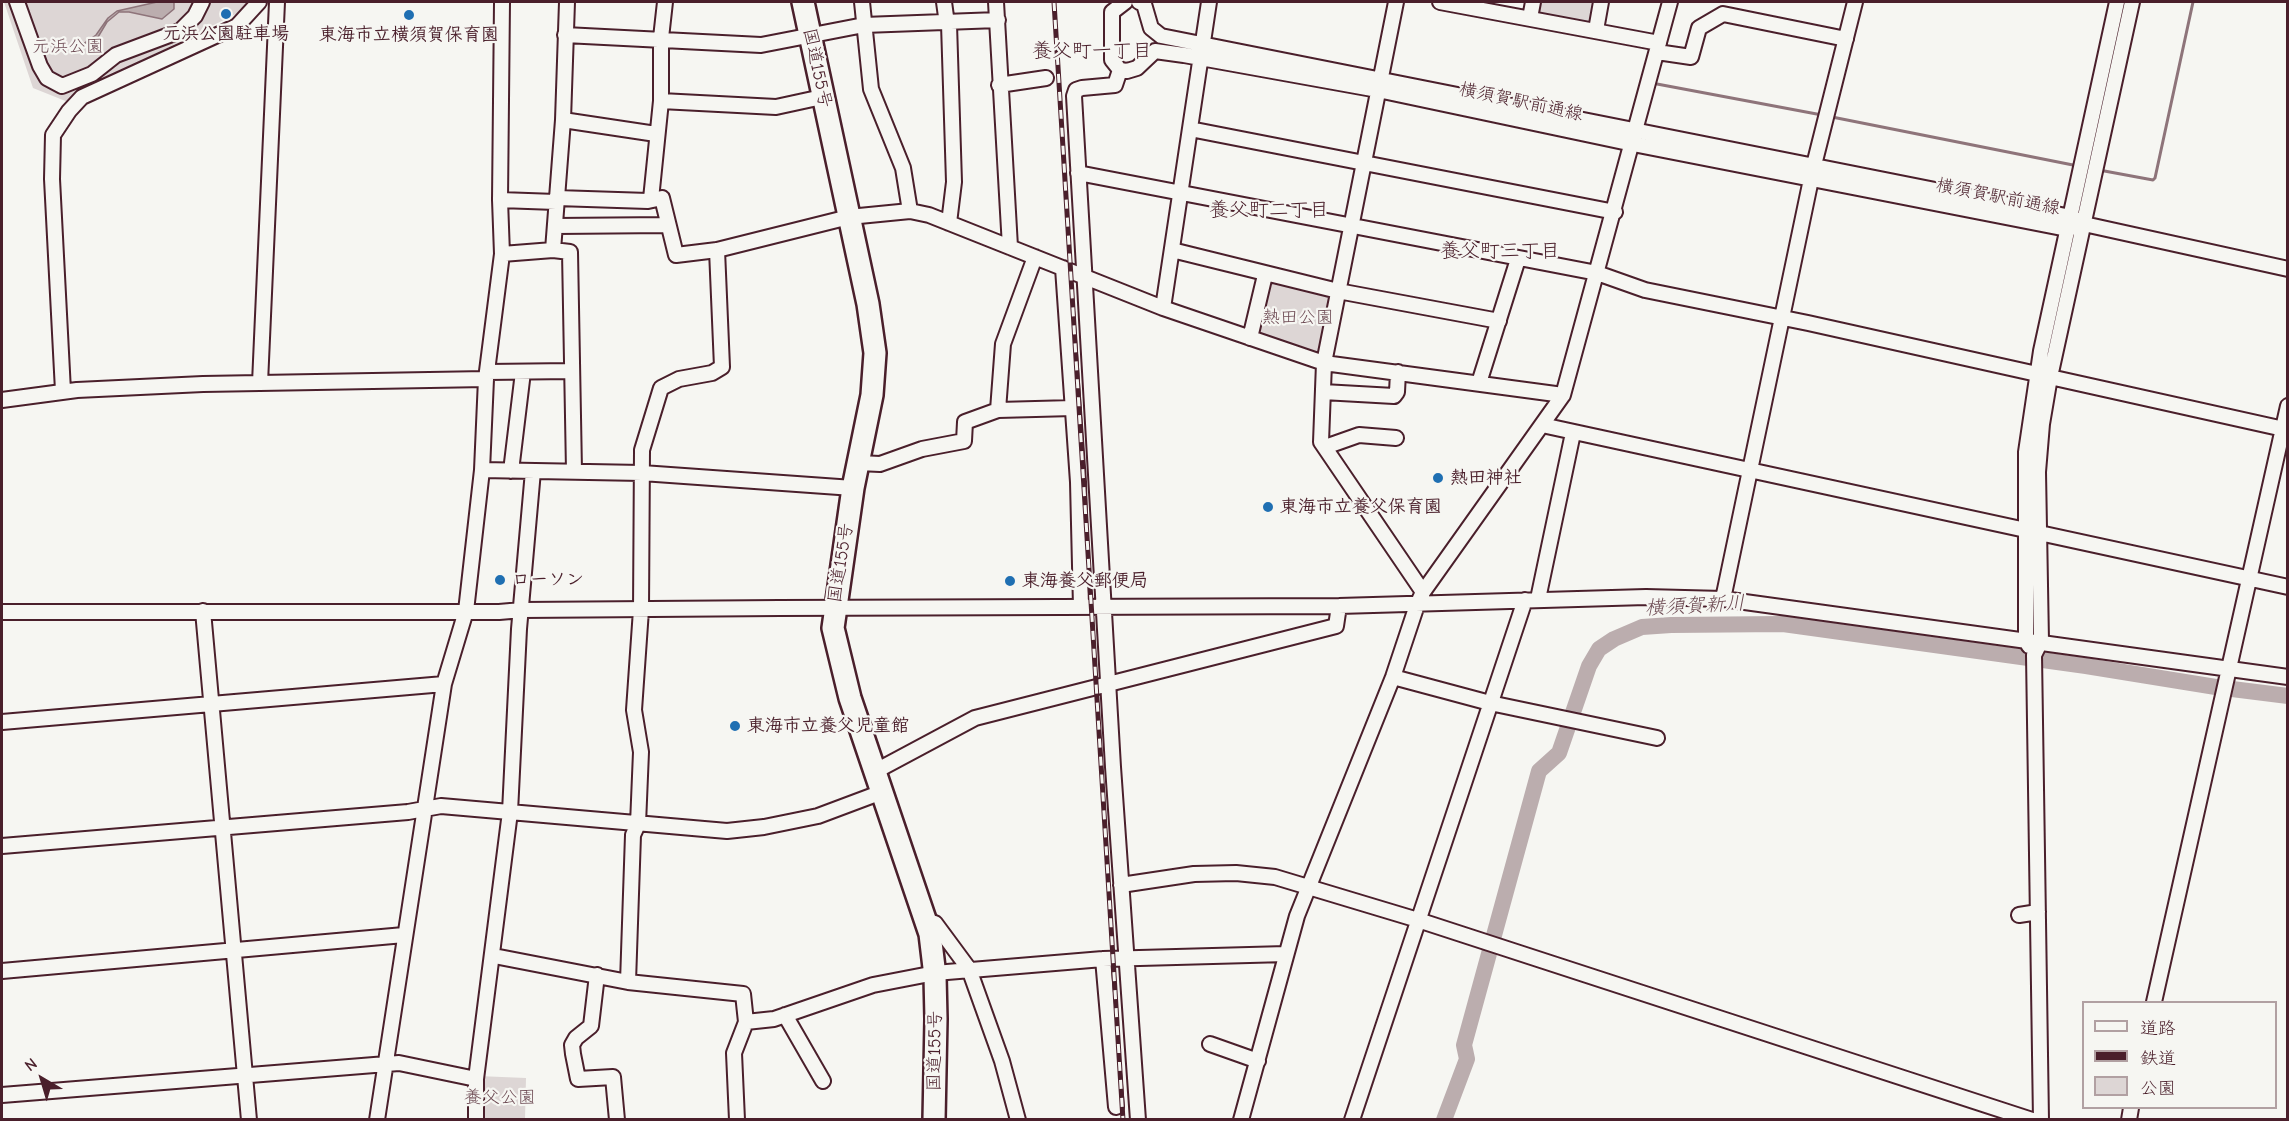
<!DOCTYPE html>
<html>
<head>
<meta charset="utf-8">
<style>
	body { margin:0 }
	#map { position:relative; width:2289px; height:1121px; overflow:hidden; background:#f6f6f2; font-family:"Comic Neue","Klee One",sans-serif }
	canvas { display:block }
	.frame { position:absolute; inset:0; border:3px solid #4a1f2b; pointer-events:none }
	.legend { position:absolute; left:2082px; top:1001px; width:195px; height:108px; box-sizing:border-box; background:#f6f6f2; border:2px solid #b1a0a2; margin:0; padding:8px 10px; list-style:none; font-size:18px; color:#4a1f2b }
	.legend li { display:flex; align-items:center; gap:12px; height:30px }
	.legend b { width:30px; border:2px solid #b1a0a2 }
	.north { position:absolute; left:12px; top:1049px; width:60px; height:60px; -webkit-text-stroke:4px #f6f6f2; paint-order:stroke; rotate:322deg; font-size:16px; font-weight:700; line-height:24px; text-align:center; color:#4a1f2b }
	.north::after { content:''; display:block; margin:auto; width:21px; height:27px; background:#4a1f2b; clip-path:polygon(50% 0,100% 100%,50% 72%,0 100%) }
</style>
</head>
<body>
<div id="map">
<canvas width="2289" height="1121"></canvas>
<div class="frame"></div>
<ul class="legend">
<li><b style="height:8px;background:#f6f6f2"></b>道路</li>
<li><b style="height:8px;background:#4a1f2b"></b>鉄道</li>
<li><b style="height:16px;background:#ddd6d5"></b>公園</li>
</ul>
<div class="north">N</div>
</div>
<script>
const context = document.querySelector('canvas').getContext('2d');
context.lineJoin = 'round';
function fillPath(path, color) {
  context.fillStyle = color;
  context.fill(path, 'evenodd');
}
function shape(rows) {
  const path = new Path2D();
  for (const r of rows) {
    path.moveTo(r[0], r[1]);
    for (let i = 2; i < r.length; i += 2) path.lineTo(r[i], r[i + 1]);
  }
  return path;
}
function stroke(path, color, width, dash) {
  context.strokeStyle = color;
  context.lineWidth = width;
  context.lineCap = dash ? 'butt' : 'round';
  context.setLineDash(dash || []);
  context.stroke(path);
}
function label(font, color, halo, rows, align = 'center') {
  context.font = font + ' "Comic Neue","Klee One",sans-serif';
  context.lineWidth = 4.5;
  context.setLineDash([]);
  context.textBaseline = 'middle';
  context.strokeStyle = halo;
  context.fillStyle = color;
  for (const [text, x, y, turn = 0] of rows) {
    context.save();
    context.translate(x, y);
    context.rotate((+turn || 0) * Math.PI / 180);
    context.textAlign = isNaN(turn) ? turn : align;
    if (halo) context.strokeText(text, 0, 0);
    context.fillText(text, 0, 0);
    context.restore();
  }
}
fillPath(shape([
	[4,2,249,2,236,14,84,89,68,102,33,88],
	[1535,2,1597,2,1590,26,1535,15],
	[1272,280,1330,295,1333,299,1318,357,1256,335,1266,282],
	[478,1076,526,1078,525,1119,474,1120]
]), '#ddd6d5');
const water = shape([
	[157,2,174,2,174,9,162,19,129,12,119,12,107,22,98,37,84,45,79,51,74,48,75,43,83,44,96,35,108,18,117,11,157,2]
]);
fillPath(water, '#bbadae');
stroke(water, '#8e747a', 1.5);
stroke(shape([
	[1657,84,1822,115],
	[1832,117,2078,166],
	[2099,170,2153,180,2155,178,2193,2]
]), '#8e747a', 3);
stroke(shape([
	[2232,689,2288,696],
	[1444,1120,1467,1059,1464,1045,1539,771,1559,753,1589,666,1599,649,1614,639,1642,627,1671,625,1783,624,2086,666,2222,688]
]), '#bbadae', 16);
const minor = shape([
	[17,2,40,66,47,78,62,86,92,74,116,55,180,31,195,16,202,2],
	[862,2,871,89,903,168,910,211],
	[944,2,947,24],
	[996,2,1010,247],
	[1125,2,1112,12,1112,60,1120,70,1127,71,1137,68,1155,51,1184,55,1378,90,1633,144,2067,229,2084,224],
	[1139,2,1144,4,1151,28,1161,36,2071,217,2084,224,2288,269],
	[1396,2,1324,363,1321,442,1423,592],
	[1440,2,1659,43],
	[1530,18,1533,2],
	[949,24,954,182,949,223],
	[1596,30,1601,2],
	[565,35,761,45,864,25,998,20],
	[1657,52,1691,57,1699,28,1723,14,1846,39],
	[1120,70,1115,85,1082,88,1076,90,1074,96,1113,767,1138,1120],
	[999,85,1046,78],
	[661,101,776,107,822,97],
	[563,120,656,134],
	[1190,129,1615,212],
	[1078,173,1597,273,1645,290,1808,323,2037,374],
	[557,198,648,201,662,198,676,255,717,250,849,217,910,211,929,215,1163,308,1324,363,1563,395],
	[651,199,661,101,661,38,665,2],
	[500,200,556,202],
	[556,226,668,225],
	[553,250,563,120,567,2],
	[1172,250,1338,291,1499,321],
	[502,254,553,250,570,252,574,471],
	[1063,268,1078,482,1081,607],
	[1163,308,1209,2],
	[1250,338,1265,275],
	[487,372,572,371],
	[2050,377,2288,430],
	[260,383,277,2],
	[1479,383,1518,259],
	[63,391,52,179,53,135,69,111,82,97,237,26,259,2],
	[1323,392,1394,396,1397,392,1398,372],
	[2,400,77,390,203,384,486,379],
	[998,410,1003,344,1035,257],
	[1542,425,2288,587],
	[1325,447,1359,435,1396,438],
	[859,463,880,464,922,449,964,441,965,422,998,410,1073,408],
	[482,470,642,473,853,488],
	[511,471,523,372],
	[1538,599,1573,433],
	[1723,599,1814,165,1855,2],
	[203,611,249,1120],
	[2,612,499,612,522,610,780,608,1339,606,1646,597,1723,599,2288,677],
	[2029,646,2026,641,2026,452,2041,351,2117,2],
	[1393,677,1490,703,1657,738],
	[2,722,444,684],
	[874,772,975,718,1336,626,1339,606],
	[2,846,408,812,441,806,727,831,764,827,818,816,882,792],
	[1121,885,1194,874,1236,873,1275,877,1418,920,2032,1120],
	[2019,915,2038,912],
	[926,921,935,923,969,969,1002,1061,1018,1120],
	[494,956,628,982,743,994,746,1022,734,1053,737,1120],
	[1103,959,1116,1107],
	[2,971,404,935],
	[597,975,591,1026,576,1038,572,1045,573,1054,578,1079,613,1077,617,1120],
	[628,982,633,835,638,824,641,752,634,710,641,610,642,450,661,388,679,379,712,373,722,367,717,250],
	[2154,1002,2288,406],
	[785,1015,823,1081],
	[746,1022,774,1019,873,985,935,973,1103,959,1286,954],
	[1210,1044,1258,1061],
	[2,1095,399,1063,476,1079],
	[377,1120,444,684,466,611,482,470,486,379,502,254,500,200,502,2],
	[476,1120,476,1079,510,812,519,629,533,471],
	[1241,1120,1297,916,1393,677,1417,605,1423,592,1563,395,1670,2],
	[1352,1120,1525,600],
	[2041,1120,2034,655,2041,641,2038,472,2042,424,2050,377,2132,2],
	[2129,1120,2131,1108]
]);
const highway = shape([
	[803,2,868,304,875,353,872,395,853,488,833,628,850,698,930,934,935,976,936,1019,934,1120]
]);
stroke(minor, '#4a1f2b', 18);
stroke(highway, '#4a1f2b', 26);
stroke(minor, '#f6f6f2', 14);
stroke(highway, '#f6f6f2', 21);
const rail = shape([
	[1054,2,1123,1120]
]);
stroke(rail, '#4a1f2b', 5);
stroke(rail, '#f6f6f2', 3, [9]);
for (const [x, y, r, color] of [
	[226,14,6,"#1f6fb2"],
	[409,15,6,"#1f6fb2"],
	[1438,478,6,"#1f6fb2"],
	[1268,507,6,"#1f6fb2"],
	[500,580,6,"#1f6fb2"],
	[1010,581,6,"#1f6fb2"],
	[735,726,6,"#1f6fb2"]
]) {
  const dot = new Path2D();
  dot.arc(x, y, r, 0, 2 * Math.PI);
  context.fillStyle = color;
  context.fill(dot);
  stroke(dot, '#f6f6f2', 2);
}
label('bold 18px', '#4a1f2b', '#f6f6f2', [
	["元浜公園駐車場",226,34,"center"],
	["東海市立横須賀保育園",409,35,"center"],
	["熱田神社",1450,478],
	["東海市立養父保育園",1280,507],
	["ローソン",512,580],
	["東海養父郵便局",1022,581],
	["東海市立養父児童館",747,726]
], 'left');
label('18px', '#6f4d56', '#f6f6f2', [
	["元浜公園",68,47],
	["熱田公園",1298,318],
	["養父公園",500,1098]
]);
label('18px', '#4a1f2b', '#f6f6f2', [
	["国道155号",817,68,78],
	["横須賀駅前通線",1521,102,12],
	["横須賀駅前通線",1998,197,11],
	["国道155号",841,563,-81],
	["国道155号",935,1051,-89]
]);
label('20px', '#4a1f2b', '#f6f6f2', [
	["養父町一丁目",1092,51],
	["養父町二丁目",1269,210],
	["養父町三丁目",1500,251]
]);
label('italic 20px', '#6c4a52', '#f6f6f2', [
	["横須賀新川",1695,606,-3]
]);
</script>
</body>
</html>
